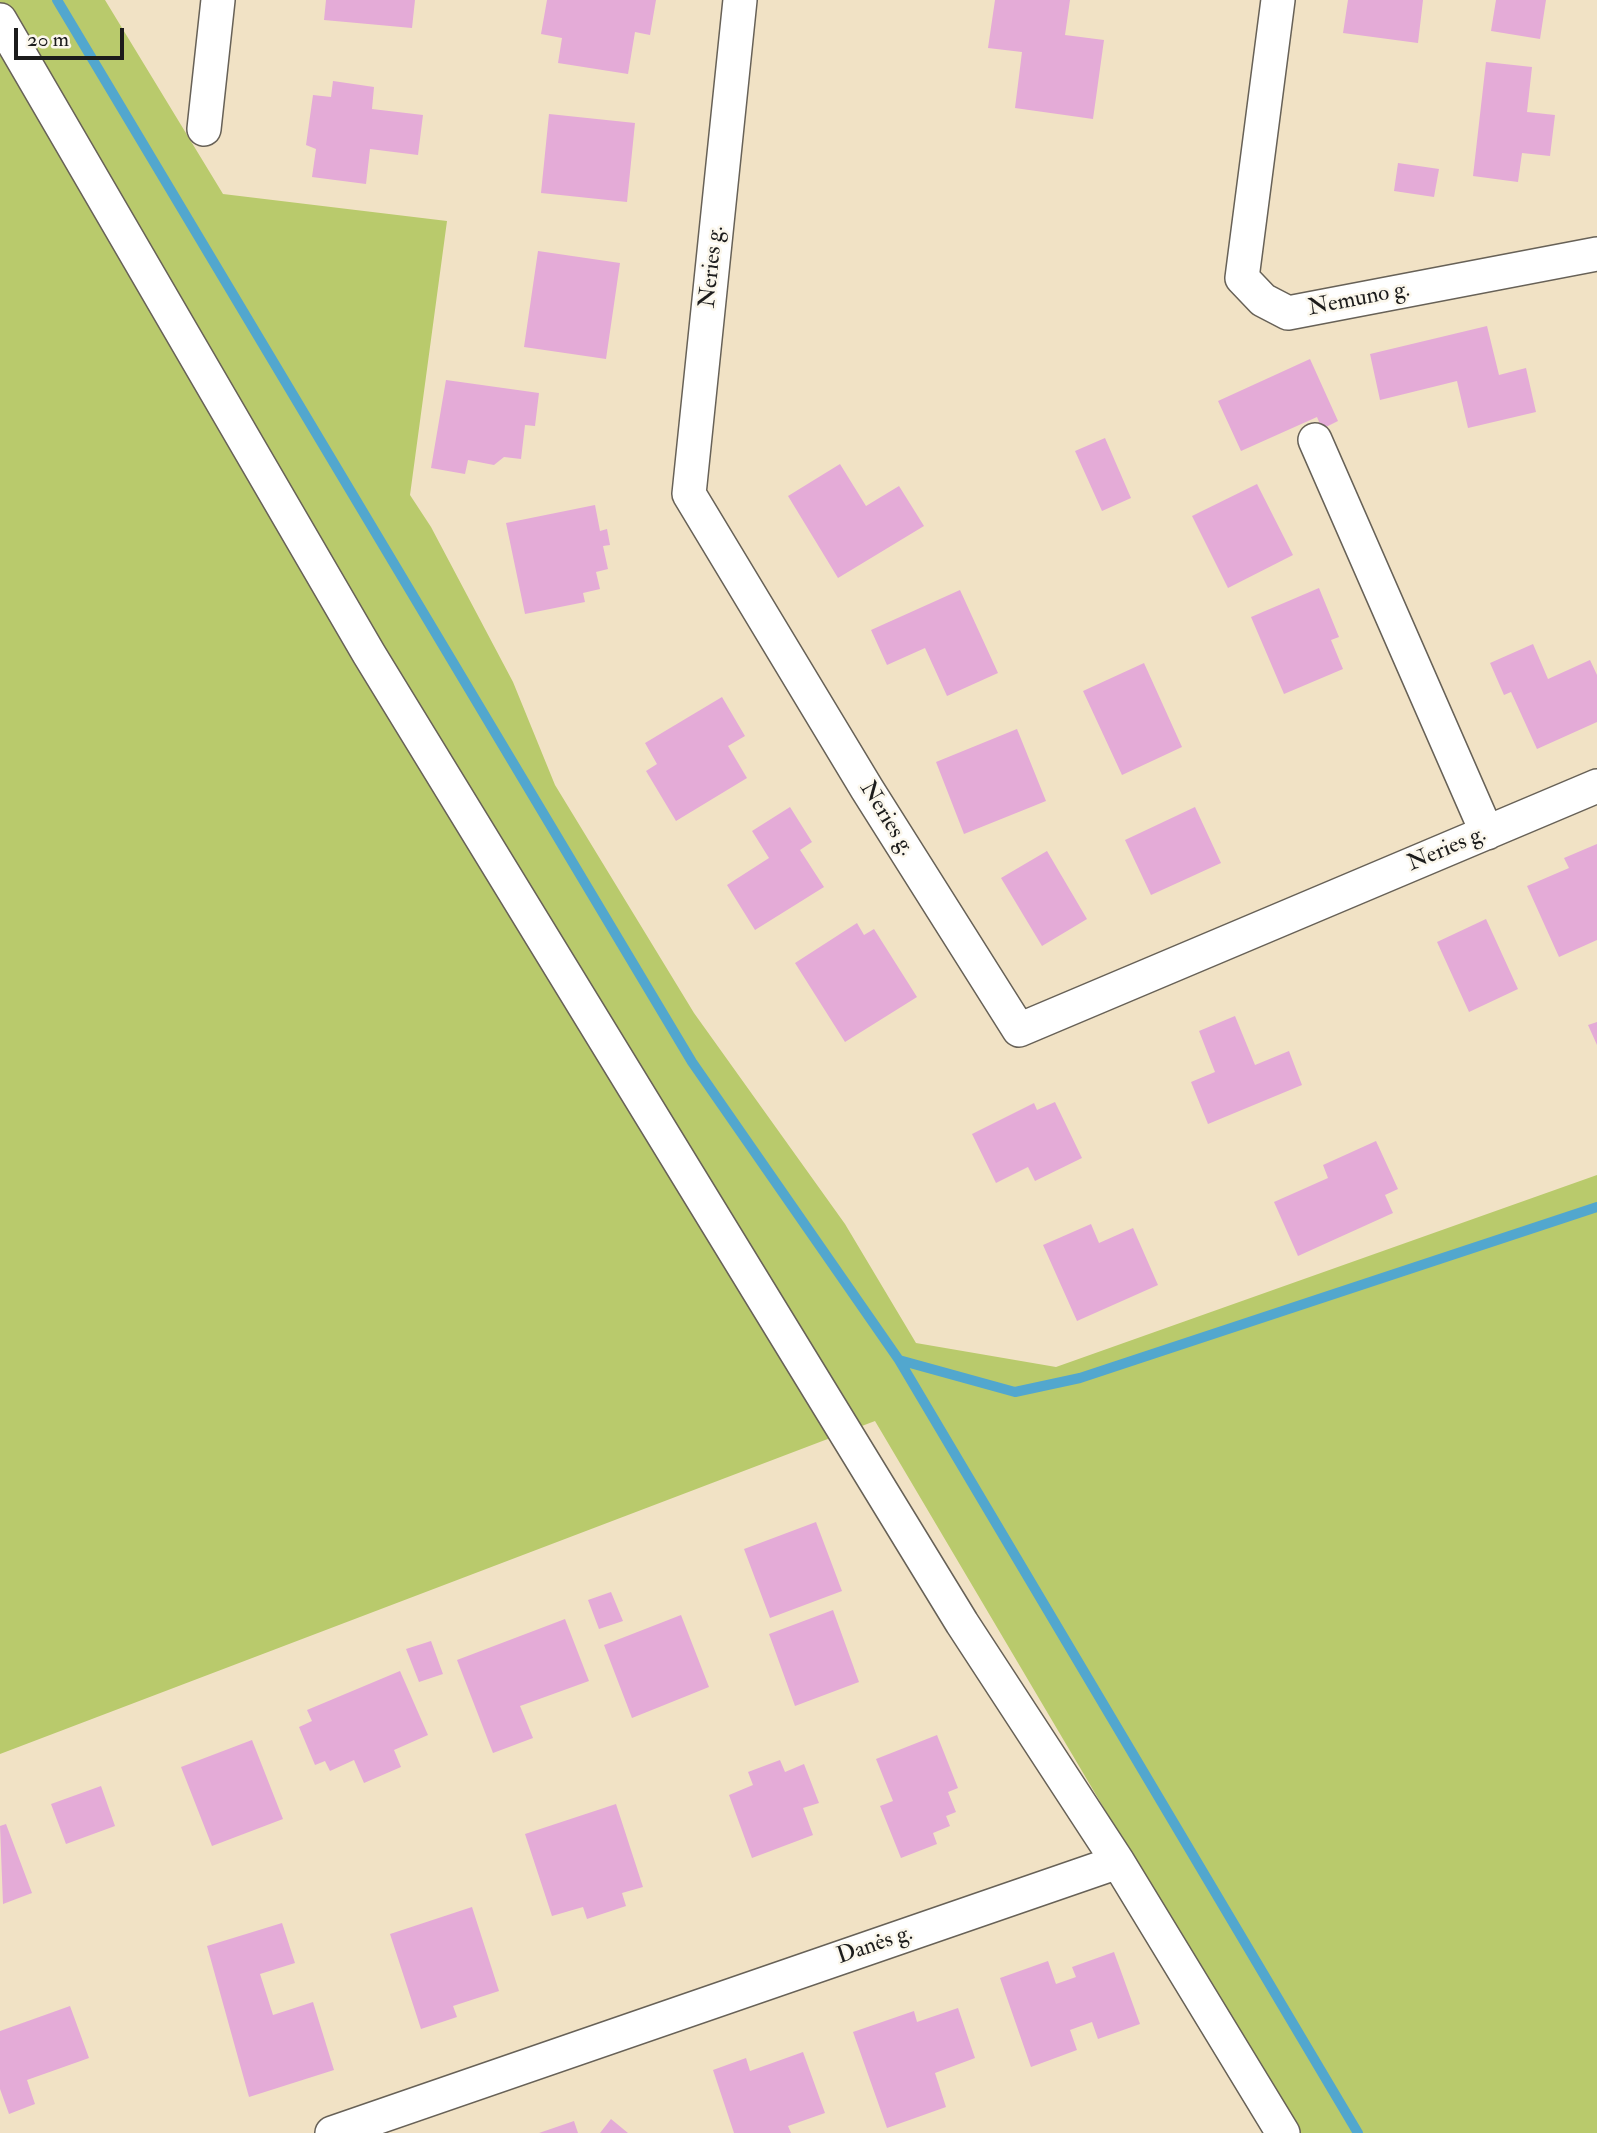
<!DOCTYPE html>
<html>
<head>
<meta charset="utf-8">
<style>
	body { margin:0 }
	#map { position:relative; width:1597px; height:2133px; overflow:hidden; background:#f1e2c5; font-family:"IM FELL Double Pica",serif }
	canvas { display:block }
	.scale { position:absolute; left:14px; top:28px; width:110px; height:32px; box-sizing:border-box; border:4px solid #1c1c1c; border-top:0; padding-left:9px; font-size:21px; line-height:24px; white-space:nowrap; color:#1c1c1c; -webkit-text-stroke:5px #fbf7ec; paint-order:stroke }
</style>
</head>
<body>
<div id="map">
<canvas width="1597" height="2133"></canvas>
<div class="scale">20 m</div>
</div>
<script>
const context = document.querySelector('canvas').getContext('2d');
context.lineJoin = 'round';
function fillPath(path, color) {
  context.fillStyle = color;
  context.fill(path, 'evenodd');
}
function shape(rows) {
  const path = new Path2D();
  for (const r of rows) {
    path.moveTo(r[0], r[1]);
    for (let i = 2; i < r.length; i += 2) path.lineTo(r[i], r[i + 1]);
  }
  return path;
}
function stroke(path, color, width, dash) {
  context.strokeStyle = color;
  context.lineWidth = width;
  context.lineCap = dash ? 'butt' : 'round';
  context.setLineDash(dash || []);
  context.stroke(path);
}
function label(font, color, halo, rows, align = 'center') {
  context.font = font + ' "IM FELL Double Pica",serif';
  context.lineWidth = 5;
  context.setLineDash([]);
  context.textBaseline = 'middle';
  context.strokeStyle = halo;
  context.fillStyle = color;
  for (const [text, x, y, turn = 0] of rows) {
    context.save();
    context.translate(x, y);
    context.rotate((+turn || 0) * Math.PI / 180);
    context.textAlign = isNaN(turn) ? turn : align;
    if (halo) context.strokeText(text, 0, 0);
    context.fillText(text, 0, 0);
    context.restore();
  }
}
fillPath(shape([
	[0,0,105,0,223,194,447,221,410,495,431,527,513,682,555,785,694,1013,845,1224,916,1343,1056,1367,1597,1175,1597,2133,1296,2133,875,1421,0,1754]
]), '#b9ca6c');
stroke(shape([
	[57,0,692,1062,899,1360,1358,2133],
	[899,1360,1015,1392,1080,1378,1597,1207]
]), '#52a7ce', 10);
fillPath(shape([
	[326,0,415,0,412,28,324,20],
	[547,0,656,0,650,35,635,32,628,74,558,63,562,38,541,34],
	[995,0,1070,0,1065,35,1104,40,1093,119,1015,108,1022,52,988,48],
	[1348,0,1423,0,1418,43,1343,33],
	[1496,0,1546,0,1540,39,1491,31],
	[1486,62,1532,67,1527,112,1555,115,1550,156,1522,153,1518,182,1473,176],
	[333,81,374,87,372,109,423,115,418,155,370,149,366,184,312,177,316,149,306,145,313,95,331,97],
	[549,114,635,123,627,202,541,193],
	[1398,163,1439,169,1434,197,1394,191],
	[538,251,620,263,606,359,524,347],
	[1487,326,1499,375,1526,368,1536,412,1468,428,1457,381,1380,400,1370,354],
	[1310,359,1338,421,1322,429,1317,417,1241,451,1218,401],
	[446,380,539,393,535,426,525,425,521,459,504,457,494,465,468,460,465,474,431,468],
	[1105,438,1131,498,1102,511,1075,451],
	[840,464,866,506,899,486,924,526,838,578,788,496],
	[1257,484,1293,555,1228,588,1192,516],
	[595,505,600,531,607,529,610,545,603,546,608,569,596,572,600,589,583,593,585,602,525,614,506,523],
	[1319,588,1339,637,1331,640,1343,669,1284,694,1251,617],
	[960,590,998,673,947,696,925,648,887,665,871,630],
	[1533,644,1548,679,1590,660,1597,675,1597,722,1537,749,1511,692,1504,695,1490,663],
	[1144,663,1182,747,1122,775,1083,691],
	[722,697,745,736,728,746,747,778,676,821,646,771,657,764,645,743],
	[1017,729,1046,801,964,834,936,762],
	[790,807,812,842,800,850,824,887,755,930,727,885,769,858,752,831],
	[1195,807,1221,863,1151,895,1125,840],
	[1597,844,1597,940,1559,957,1527,886,1569,868,1564,858],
	[1047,851,1087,919,1042,946,1001,878],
	[1486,919,1518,989,1469,1012,1437,942],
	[857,923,864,935,874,929,917,997,845,1042,795,963],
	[1235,1016,1255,1065,1289,1051,1302,1085,1208,1124,1191,1082,1215,1072,1199,1031],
	[1597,1022,1597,1045,1588,1025],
	[1055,1102,1082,1158,1035,1181,1028,1167,996,1183,972,1134,1034,1103,1037,1110],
	[1376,1141,1398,1189,1385,1195,1393,1213,1298,1256,1274,1202,1328,1178,1323,1165],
	[1091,1224,1099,1243,1133,1228,1158,1285,1077,1321,1043,1245],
	[816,1522,842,1591,770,1618,744,1549],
	[611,1592,623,1621,599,1629,588,1600],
	[833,1610,859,1682,795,1706,769,1634],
	[681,1615,709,1687,632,1718,604,1645],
	[565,1619,589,1681,520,1706,533,1738,493,1753,457,1660],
	[431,1641,443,1674,419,1682,406,1649],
	[400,1671,428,1735,394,1750,401,1767,364,1783,354,1760,330,1771,325,1761,315,1765,299,1727,312,1721,307,1710],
	[937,1735,958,1788,948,1792,956,1812,946,1816,950,1826,933,1833,937,1844,901,1858,880,1806,893,1801,876,1759],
	[252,1740,283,1819,212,1846,181,1767],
	[780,1760,785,1772,804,1764,819,1803,803,1808,813,1835,752,1858,729,1795,753,1785,748,1772],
	[101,1786,115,1826,66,1844,51,1804],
	[616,1804,643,1887,622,1893,626,1906,587,1919,583,1907,552,1916,525,1834],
	[6,1824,32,1893,3,1904,0,1826],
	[472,1907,499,1991,453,2006,457,2017,421,2029,390,1934],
	[282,1923,295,1963,260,1974,273,2015,313,2002,334,2070,249,2097,207,1946],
	[1114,1952,1140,2024,1098,2039,1092,2022,1070,2030,1077,2050,1031,2067,1000,1978,1048,1961,1056,1984,1076,1977,1072,1967],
	[70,2006,89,2058,27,2080,35,2104,9,2114,0,2089,0,2031],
	[958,2008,975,2058,935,2073,946,2107,887,2128,853,2032,914,2011,917,2022],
	[803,2052,825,2113,788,2126,791,2133,734,2133,713,2070,746,2058,750,2071],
	[611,2119,628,2133,600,2133],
	[574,2121,578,2133,539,2133]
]), '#e4abd7');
const street = shape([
	[740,0,689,494,867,789,1019,1030,1597,786],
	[1278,0,1242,278,1263,300,1288,313,1597,254],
	[0,20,369,654,962,1623,1118,1862],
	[204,129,218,0],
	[1315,440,1487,833],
	[332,2133,1118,1862,1283,2133]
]);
stroke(street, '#676157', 36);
stroke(street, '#fff', 33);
label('23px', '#1c1c1c', '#fbf7ec', [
	["Neries g.",713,267,-84],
	["Nemuno g.",1359,300,-11],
	["Neries g.",886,819,58],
	["Neries g.",1447,850,-23],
	["Danės g.",875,1946,-19]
]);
</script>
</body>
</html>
